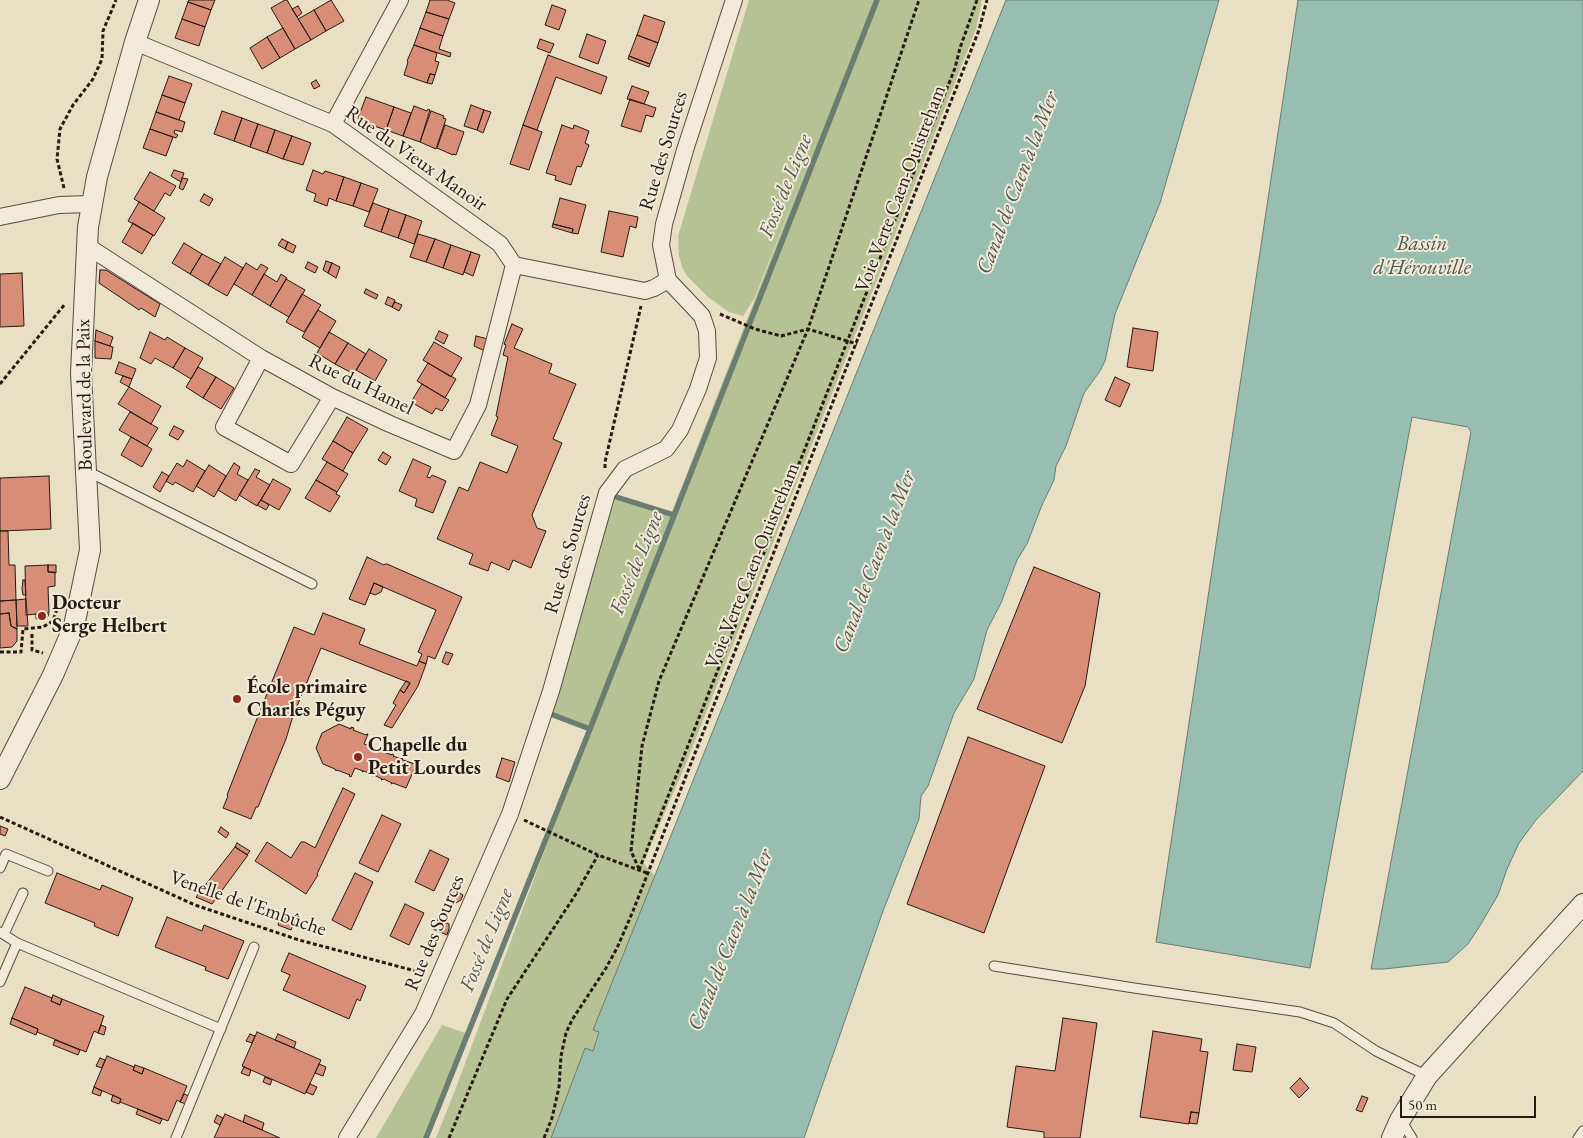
<!DOCTYPE html>
<html>
<head>
<meta charset="utf-8">
<style>
	body { margin:0 }
	#map { position:relative; width:1583px; height:1138px; overflow:hidden; background:#e9dfc5; font-family:"EB Garamond",serif }
	canvas { display:block }
	.scale { position:absolute; left:1400px; top:1096px; width:136px; height:22px; box-sizing:border-box; border:2px solid #271a12; border-top:0; padding-left:6px; font-size:15px; line-height:18px; white-space:nowrap; color:#271a12; -webkit-text-stroke:4px #f1ead9; paint-order:stroke }
</style>
</head>
<body>
<div id="map">
<canvas width="1583" height="1138"></canvas>
<div class="scale">50 m</div>
</div>
<script>
const context = document.querySelector('canvas').getContext('2d');
context.lineJoin = 'round';
function fillPath(path, color) {
  context.fillStyle = color;
  context.fill(path, 'evenodd');
}
function shape(rows) {
  const path = new Path2D();
  for (const r of rows) {
    path.moveTo(r[0], r[1]);
    for (let i = 2; i < r.length; i += 2) path.lineTo(r[i], r[i + 1]);
  }
  return path;
}
function stroke(path, color, width, dash) {
  context.strokeStyle = color;
  context.lineWidth = width;
  context.lineCap = dash ? 'butt' : 'round';
  context.setLineDash(dash || []);
  context.stroke(path);
}
function label(font, color, halo, rows, align = 'center') {
  context.font = font + ' "EB Garamond",serif';
  context.lineWidth = 4;
  context.setLineDash([]);
  context.textBaseline = 'middle';
  context.strokeStyle = halo;
  context.fillStyle = color;
  for (const [text, x, y, turn = 0] of rows) {
    context.save();
    context.translate(x, y);
    context.rotate((+turn || 0) * Math.PI / 180);
    context.textAlign = isNaN(turn) ? turn : align;
    if (halo) context.strokeText(text, 0, 0);
    context.fillText(text, 0, 0);
    context.restore();
  }
}
fillPath(shape([
	[749,0,982,0,976,29,685,766,643,863,655,876,593,1030,599,1032,593,1052,585,1048,551,1138,436,1138,457,1085,590,729,546,709,610,495,671,514,812,153,754,299,743,316,729,312,708,297,687,276,682,267,679,256,678,236],
	[442,1025,468,1034,426,1138,376,1138]
]), '#b7c294');
const water = shape([
	[1006,0,1219,0,1160,203,1115,314,1105,361,1100,371,1084,393,1066,446,1056,466,1054,480,1042,505,1027,544,1017,560,1001,603,987,630,974,679,954,713,928,786,921,796,919,819,883,911,804,1138,551,1138,585,1048,593,1051,599,1032,593,1030,1006,0],
	[1298,0,1583,0,1583,771,1536,820,1519,843,1507,869,1498,895,1481,924,1468,944,1448,962,1384,969,1371,969,1471,432,1468,427,1412,417,1310,968,1156,942,1298,0]
]);
fillPath(water, '#98bdb1');
stroke(water, '#6b7c71', 1);
stroke(shape([
	[610,495,674,515],
	[548,713,590,729],
	[426,1138,590,729,877,0]
]), '#6b7c71', 5.5);
const building = shape([
	[189,0,215,0,211,10,188,2,189,0],
	[285,0,287,0,311,40,295,49,271,8,285,0],
	[331,0,344,21,326,31,314,10,331,0],
	[430,0,447,0,455,3,449,19,426,12,430,0],
	[188,2,211,10,205,27,182,19,188,2],
	[552,5,566,10,559,30,545,25,552,5],
	[298,6,302,13,297,17,292,9,298,6],
	[314,10,326,31,311,40,298,19,314,10],
	[426,12,449,19,443,36,420,28,426,12],
	[644,15,665,22,658,43,637,35,644,15],
	[182,19,205,27,199,46,175,38,182,19],
	[283,28,295,49,280,58,267,37,283,28],
	[420,28,443,36,439,49,451,53,450,57,414,45,420,28],
	[587,34,606,41,598,64,579,57,587,34],
	[637,35,658,43,650,64,629,56,637,35],
	[267,37,280,58,262,69,250,48,267,37],
	[540,39,554,44,550,53,537,48,540,39],
	[414,45,437,53,435,61,439,62,435,75,430,74,427,83,404,75,408,62,407,61,414,45],
	[548,55,607,77,601,94,556,77,537,130,523,125,548,55],
	[629,56,650,64,649,67,628,59,629,56],
	[430,74,435,75,432,84,427,83,430,74],
	[169,76,192,84,185,103,162,95,169,76],
	[316,80,320,86,314,89,311,83,316,80],
	[632,86,649,92,644,104,627,99,632,86],
	[162,95,185,103,179,120,156,112,162,95],
	[366,97,394,107,386,130,359,121,358,118,366,97],
	[630,99,656,108,653,117,646,115,641,132,621,126,630,99],
	[471,105,484,110,477,130,464,126,471,105],
	[414,106,427,111,428,109,430,110,420,142,403,136,414,106],
	[394,107,411,113,403,136,386,130,394,107],
	[484,110,491,112,483,133,477,130,484,110],
	[222,111,242,118,234,141,214,134,222,111],
	[431,111,444,116,443,118,446,119,436,149,420,142,431,111],
	[156,112,185,122,182,132,175,130,174,133,178,135,176,138,150,129,156,112],
	[242,118,258,124,250,147,234,141,242,118],
	[258,124,275,130,267,153,250,147,258,124],
	[445,125,464,132,456,155,453,154,453,155,437,148,445,125],
	[523,125,542,132,529,170,510,164,523,125],
	[562,125,573,129,574,125,589,131,585,143,589,145,581,167,577,166,571,185,555,180,556,176,546,173,562,125],
	[150,129,173,137,166,156,143,148,150,129],
	[275,130,292,136,283,159,267,153,275,130],
	[292,136,311,143,303,165,283,159,292,136],
	[174,170,184,173,181,182,171,176,174,170],
	[313,170,323,174,325,171,344,177,336,201,329,198,327,206,314,201,316,194,306,190,313,170],
	[150,172,176,186,170,196,165,193,154,211,134,199,150,172],
	[344,177,361,183,353,206,336,201,344,177],
	[182,178,188,179,183,190,179,188,182,178],
	[361,183,378,189,369,212,353,206,361,183],
	[204,194,213,199,209,206,200,201,204,194],
	[560,198,586,205,578,234,572,233,573,229,553,224,560,198],
	[139,202,165,218,154,236,128,221,139,202],
	[373,203,389,209,381,232,364,226,373,203],
	[389,209,406,215,398,238,381,232,389,209],
	[609,211,638,217,636,228,630,226,623,257,601,252,609,211],
	[406,215,422,221,414,244,398,238,406,215],
	[133,223,153,235,142,254,122,242,133,223],
	[553,224,573,229,572,233,552,227,553,224],
	[418,234,435,239,426,262,410,257,418,234],
	[282,239,288,242,285,249,278,245,282,239],
	[435,239,451,245,443,268,426,262,435,239],
	[288,242,296,246,293,253,285,249,288,242],
	[184,243,202,254,190,274,172,263,184,243],
	[451,245,471,252,463,275,443,268,451,245],
	[471,252,480,255,473,276,464,272,471,252],
	[202,254,221,264,208,285,190,274,202,254],
	[225,257,243,268,227,296,208,285,225,257],
	[326,261,332,263,328,273,323,270,326,261],
	[308,262,318,267,315,273,305,268,308,262],
	[246,263,257,270,261,264,268,268,252,295,234,284,246,263],
	[332,263,340,267,336,278,328,273,332,263],
	[100,270,106,270,160,304,155,317,141,308,139,310,99,283,100,270],
	[22,273,24,326,0,327,0,274,22,273],
	[264,274,277,282,281,274,287,278,270,306,252,295,264,274],
	[286,279,305,290,289,317,270,306,286,279],
	[366,289,378,295,376,299,364,293,366,289],
	[302,294,321,305,304,332,286,322,302,294],
	[388,297,395,300,392,307,385,304,388,297],
	[395,302,402,305,399,311,392,307,395,302],
	[318,310,336,321,320,348,302,337,318,310],
	[512,324,523,329,514,348,552,364,549,373,576,384,553,439,562,443,532,515,537,528,546,531,531,568,513,560,509,570,491,562,488,571,469,564,473,554,437,539,459,487,468,491,480,462,507,473,518,446,491,435,498,417,496,416,508,357,503,355,506,345,504,344,512,324],
	[1133,328,1158,332,1153,371,1127,367,1133,328],
	[96,330,113,337,110,346,95,341,96,330],
	[439,331,448,335,444,344,435,339,439,331],
	[150,332,165,340,167,337,185,348,173,368,155,358,151,364,140,358,150,332],
	[329,332,348,343,335,364,317,353,329,332],
	[476,336,488,339,485,351,474,346,476,336],
	[95,341,113,347,111,359,95,358,95,341],
	[434,342,462,358,451,377,423,360,434,342],
	[348,343,366,354,354,374,335,364,348,343],
	[185,348,203,358,191,379,173,368,185,348],
	[369,349,387,360,375,381,356,370,369,349],
	[119,362,136,369,132,379,115,373,119,362],
	[428,363,456,379,445,398,417,381,428,363],
	[198,367,216,377,203,398,186,387,198,367],
	[123,376,132,379,129,387,120,382,123,376],
	[216,377,234,388,221,409,203,398,216,377],
	[1115,377,1130,384,1120,407,1105,400,1115,377],
	[422,384,449,400,442,411,436,408,432,414,411,402,422,384],
	[129,387,161,406,151,424,118,404,129,387],
	[130,412,158,428,147,446,119,430,130,412],
	[347,417,368,429,353,453,333,441,347,417],
	[174,426,184,431,178,440,169,435,174,426],
	[131,437,152,449,142,467,121,455,131,437],
	[333,441,353,453,343,471,322,459,333,441],
	[383,452,391,457,386,465,378,460,383,452],
	[413,459,431,467,427,477,430,478,432,475,446,481,433,513,415,506,417,499,399,491,413,459],
	[187,460,205,471,193,492,175,482,173,485,166,481,177,463,183,467,187,460],
	[327,462,348,474,337,492,316,480,327,462],
	[234,463,240,467,237,474,248,480,236,501,218,490,234,463],
	[209,465,226,476,214,497,196,486,209,465],
	[255,469,260,471,256,477,270,485,257,506,239,495,255,469],
	[162,472,169,476,160,492,153,487,162,472],
	[49,476,51,529,0,531,0,478,49,476],
	[273,479,291,489,279,510,261,500,273,479],
	[316,480,337,492,336,494,340,496,330,512,305,498,316,480],
	[261,500,269,505,266,510,257,505,261,500],
	[0,531,8,531,9,565,15,565,16,600,0,601,0,531],
	[367,557,384,565,385,564,387,564,462,597,435,659,428,656,426,664,419,661,422,654,418,652,436,610,374,583,365,605,349,599,367,557],
	[48,565,56,565,56,573,48,572,48,565],
	[48,565,48,572,55,572,55,586,48,587,49,613,26,615,25,566,48,565],
	[1034,567,1100,593,1085,686,1062,743,977,709,1034,567],
	[23,580,25,580,26,595,23,595,22,589,23,580],
	[374,583,383,587,381,592,375,595,370,593,374,583],
	[26,599,28,626,17,626,16,600,26,599],
	[16,600,17,626,17,629,11,626,9,613,0,614,0,601,16,600],
	[9,613,11,626,17,629,17,641,12,647,0,648,0,614,9,613],
	[323,613,365,629,359,644,417,666,419,661,426,664,418,686,392,728,384,725,396,705,393,703,400,690,404,693,410,683,321,648,293,716,286,739,258,807,256,807,251,819,223,808,228,796,227,795,254,726,294,627,314,635,323,613],
	[36,614,49,614,47,618,36,619,36,614],
	[446,652,453,654,448,665,442,662,446,652],
	[406,681,410,683,404,693,400,690,406,681],
	[339,724,351,729,351,727,354,728,353,730,366,735,367,734,368,734,364,744,374,747,374,748,382,751,382,750,384,752,392,755,392,754,394,755,393,756,401,759,402,758,403,760,415,764,416,765,406,788,393,783,391,784,392,783,384,779,381,780,382,779,374,775,372,776,372,775,364,771,362,772,363,771,355,768,351,777,349,776,350,775,337,770,336,771,335,769,323,764,316,748,322,733,339,724],
	[968,737,1045,766,984,933,907,904,968,737],
	[502,758,515,762,509,782,496,777,502,758],
	[343,788,355,794,317,874,318,875,306,894,255,861,267,842,291,858,301,842,305,842,315,848,343,788],
	[382,815,401,824,378,872,359,863,382,815],
	[0,826,8,829,5,836,0,834,0,826],
	[221,827,229,833,226,838,218,832,221,827],
	[237,843,250,851,247,855,235,847,237,843],
	[235,847,248,855,212,904,196,897,235,847],
	[430,850,449,859,434,891,415,882,430,850],
	[57,873,100,890,102,885,133,898,118,936,94,926,95,923,45,903,57,873],
	[355,873,373,882,351,930,332,920,355,873],
	[452,889,463,895,461,900,456,903,447,899,452,889],
	[405,904,424,913,409,945,390,936,405,904],
	[281,913,296,918,291,930,278,925,281,913],
	[167,917,202,931,204,925,244,941,228,979,205,970,206,967,155,947,167,917],
	[438,919,449,924,449,929,447,935,433,929,438,919],
	[289,953,366,986,360,1001,357,999,349,1019,283,990,290,975,281,971,289,953],
	[25,987,52,998,51,1001,60,1005,62,999,104,1016,98,1033,94,1031,86,1052,37,1032,38,1029,12,1018,25,987],
	[53,995,62,999,60,1005,51,1001,53,995],
	[12,1018,38,1029,36,1035,10,1024,12,1018],
	[1063,1018,1097,1023,1080,1138,1044,1138,1044,1132,1007,1127,1016,1066,1055,1071,1063,1018],
	[101,1025,106,1027,104,1035,98,1033,101,1025],
	[1153,1031,1202,1039,1200,1051,1208,1052,1199,1113,1191,1112,1189,1124,1140,1117,1153,1031],
	[257,1032,321,1060,305,1094,242,1066,257,1032],
	[250,1034,255,1036,252,1043,246,1041,250,1034],
	[278,1034,296,1042,294,1048,275,1040,278,1034],
	[55,1040,80,1050,78,1055,53,1045,55,1040],
	[1237,1044,1256,1047,1252,1072,1233,1070,1237,1044],
	[107,1056,134,1067,133,1070,142,1074,144,1068,187,1086,180,1102,177,1100,168,1121,120,1102,121,1099,94,1087,107,1056],
	[100,1058,105,1060,102,1068,96,1066,100,1058],
	[319,1064,326,1067,323,1076,315,1073,319,1064],
	[135,1065,144,1068,142,1074,133,1070,135,1065],
	[244,1067,251,1070,249,1076,241,1073,244,1067],
	[265,1077,272,1080,270,1085,263,1082,265,1077],
	[1300,1078,1309,1088,1299,1098,1290,1088,1300,1078],
	[310,1084,317,1087,313,1095,306,1092,310,1084],
	[94,1087,102,1091,100,1096,92,1093,94,1087],
	[184,1094,189,1096,186,1104,180,1102,184,1094],
	[113,1095,121,1099,119,1104,111,1101,113,1095],
	[1362,1096,1368,1098,1362,1112,1356,1110,1362,1096],
	[138,1109,162,1119,160,1124,136,1114,138,1109],
	[1191,1112,1199,1113,1197,1124,1189,1123,1191,1112],
	[225,1114,262,1130,280,1138,214,1138,225,1114],
	[217,1115,223,1118,220,1125,214,1122,217,1115],
	[245,1115,264,1123,262,1130,243,1122,245,1115]
]);
fillPath(building, '#d88d77');
stroke(building, '#271a12', 1);
const service = shape([
	[87,471,312,584],
	[0,868,6,854,48,871],
	[0,932,17,943,221,1029],
	[4,934,23,893],
	[994,966,1134,988,1300,1012,1334,1023,1376,1051,1427,1076],
	[0,982,17,943],
	[1401,1120,1412,1138],
	[176,1138,254,947],
	[1578,1138,1583,1131]
]);
const minor = shape([
	[135,42,333,124,500,244,514,265,645,291,654,288,668,280],
	[333,124,400,0],
	[0,217,59,205,91,204],
	[87,246,261,358,294,376,332,397,390,424,454,451,478,405,514,265],
	[261,358,224,427,291,464,332,397],
	[347,1138,423,1014,510,814,551,691,607,493,625,469,666,449,680,430,698,389,708,358,707,331,702,316,668,280,661,245,664,224,685,150,734,0]
]);
const tertiary = shape([
	[0,779,53,675,74,626,90,550,81,373,88,227,97,177,135,42,149,0],
	[1392,1138,1400,1120,1427,1076,1583,904]
]);
stroke(service, '#584b3f', 11);
stroke(minor, '#584b3f', 18);
stroke(tertiary, '#584b3f', 22);
stroke(shape([
	[64,188,57,159,60,129,73,105,93,79,102,59,103,31,116,0],
	[720,314,755,329,781,336,808,329,857,344],
	[0,384,65,304],
	[605,468,605,462,641,306],
	[32,634,32,650,43,653],
	[0,652,21,652,23,629,43,627,53,621,57,609],
	[0,817,195,905,299,940,423,973],
	[524,820,598,855,647,873],
	[639,869,631,851,642,746,659,681,808,329,919,0],
	[639,870,955,68,960,48,977,0],
	[449,1138,507,999,576,894,598,855],
	[544,1138,552,1118,555,1105,559,1087,561,1056,566,1033,572,1020,606,968,617,948,633,911,979,30,987,0]
]), '#271a12', 3, [4, 2.5]);
stroke(service, '#f1ead9', 9);
stroke(minor, '#f1ead9', 16);
stroke(tertiary, '#f1ead9', 20);
for (const [x, y, r, color] of [
	[42,616,5,"#8f2418"],
	[237,699,5,"#8f2418"],
	[358,757,5,"#8f2418"]
]) {
  const dot = new Path2D();
  dot.arc(x, y, r, 0, 2 * Math.PI);
  context.fillStyle = color;
  context.fill(dot);
  stroke(dot, '#f1ead9', 2);
}
label('20px', '#271a12', '#f1ead9', [
	["Rue des Sources",664,151,-73],
	["Rue du Vieux Manoir",416,159,35],
	["Voie Verte Caen-Ouistreham",901,189,-69],
	["Rue du Hamel",361,385,26],
	["Boulevard de la Paix",85,395,-91],
	["Rue des Sources",568,554,-74],
	["Voie Verte Caen-Ouistreham",753,566,-68],
	["Venelle de l'Embûche",248,904,19],
	["Rue des Sources",435,933,-67]
]);
label('bold 20px', '#271a12', '#f1ead9', [
	["Docteur",52,604],
	["Serge Helbert",52,627],
	["École primaire",247,688],
	["Charles Péguy",247,711],
	["Chapelle du",368,746],
	["Petit Lourdes",368,769]
], 'left');
label('italic 21px', '#4f534a', '#f1ead9', [
	["Canal de Caen à la Mer",1018,183,-69],
	["Fossé de Ligne",786,186,-68],
	["Bassin",1422,244],
	["d'Hérouville",1422,268],
	["Canal de Caen à la Mer",875,562,-69],
	["Fossé de Ligne",637,563,-68],
	["Fossé de Ligne",487,940,-68],
	["Canal de Caen à la Mer",731,940,-68]
]);
</script>
</body>
</html>
